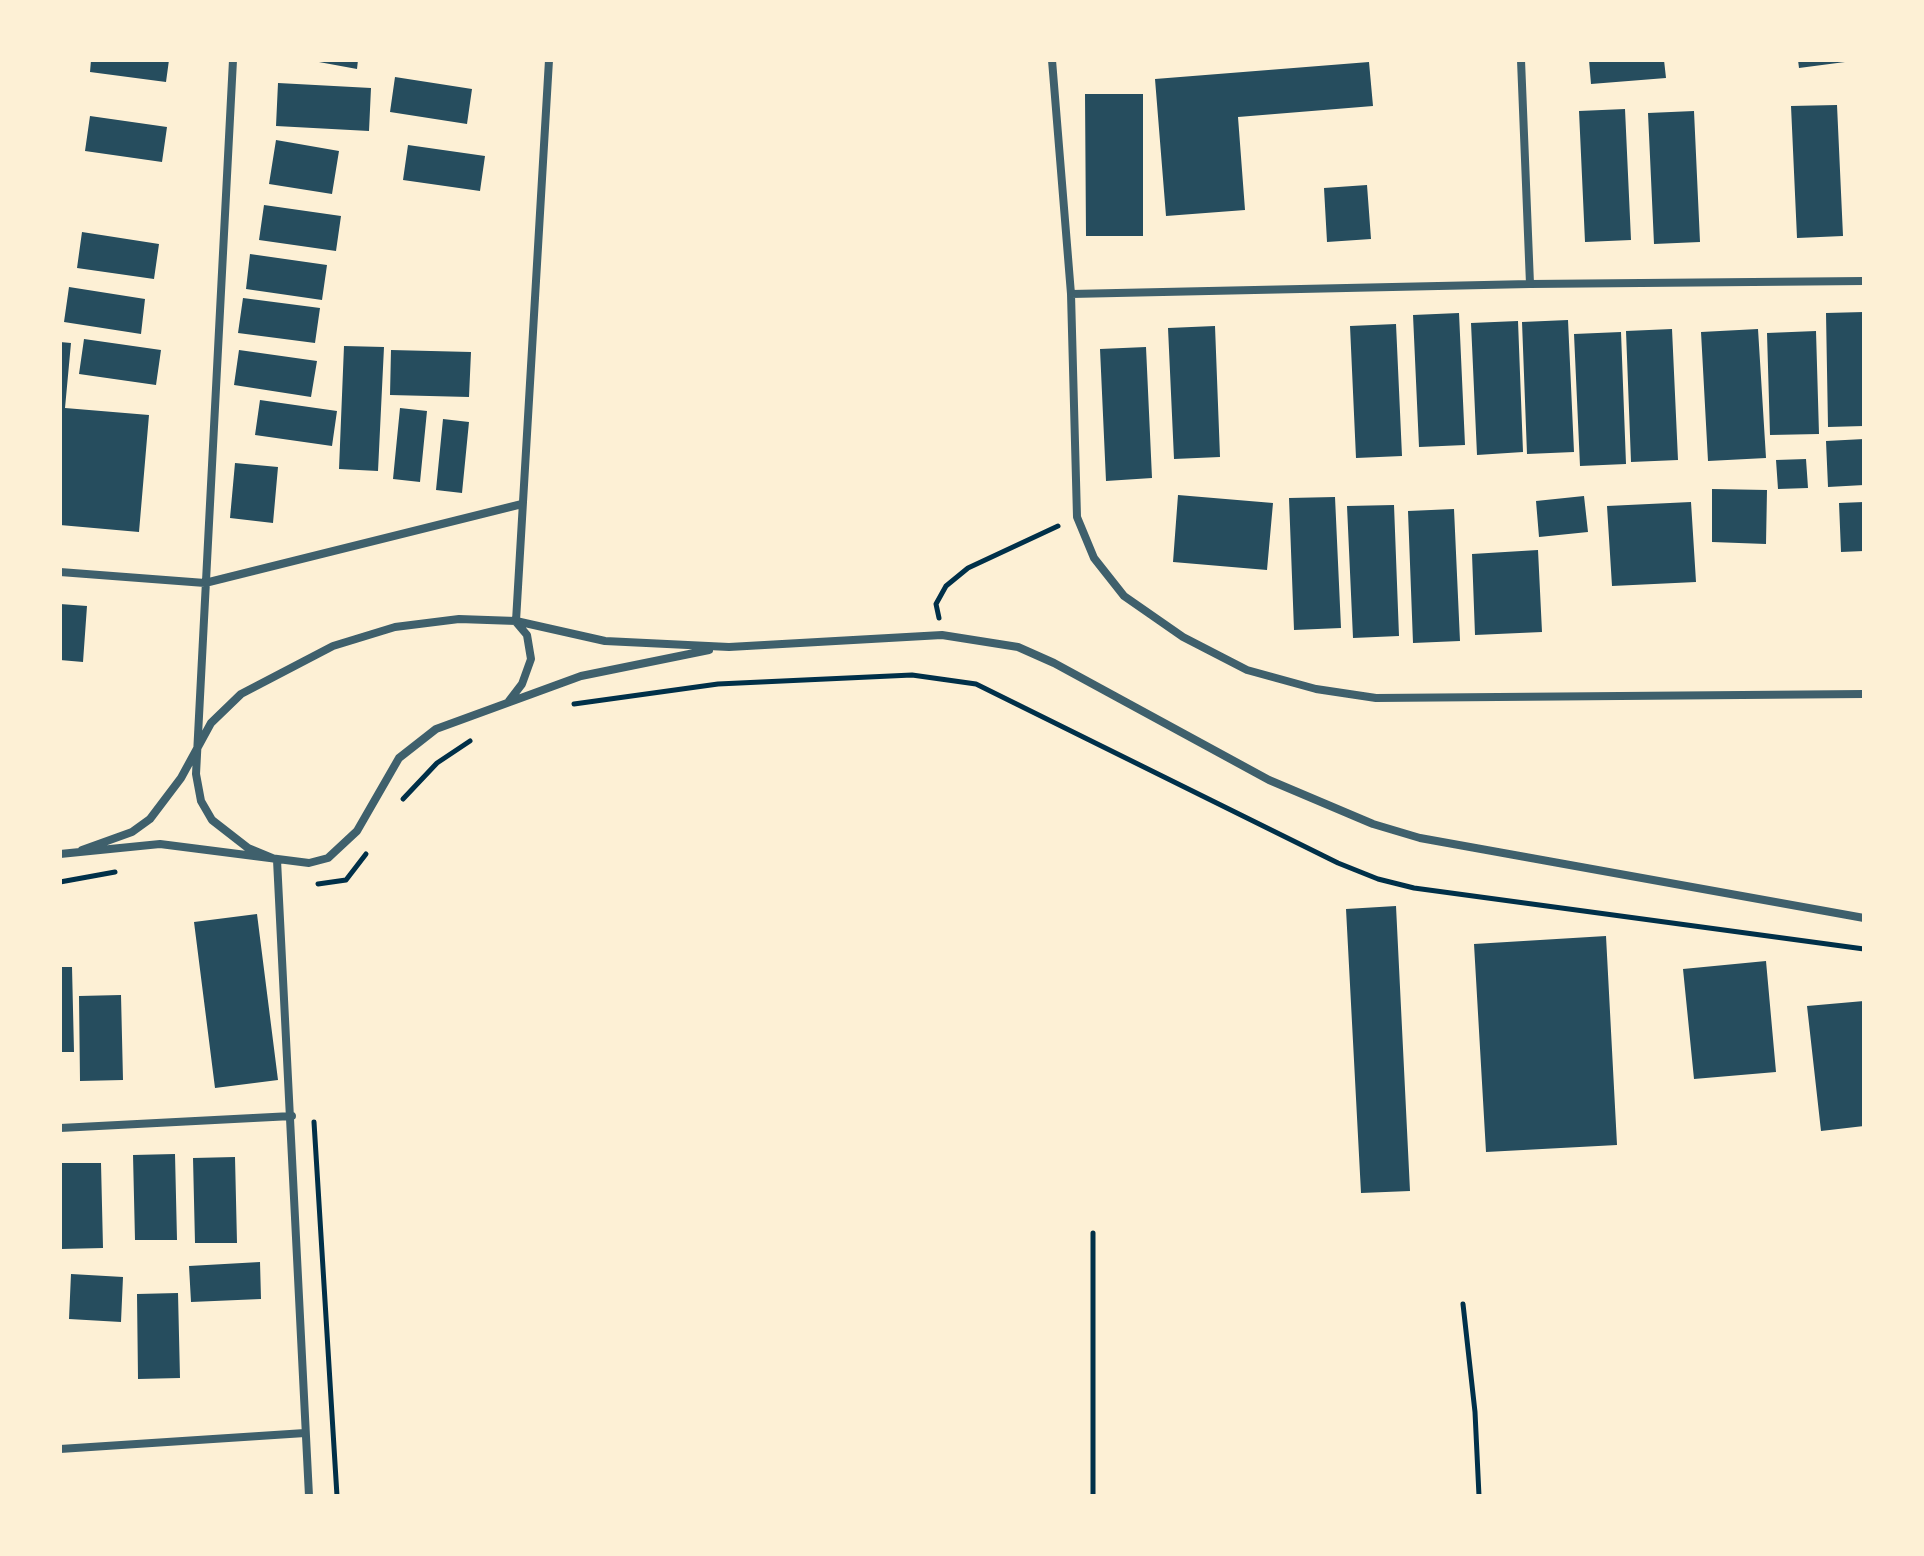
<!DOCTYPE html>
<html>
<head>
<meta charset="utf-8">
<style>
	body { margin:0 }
	#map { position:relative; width:1924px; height:1556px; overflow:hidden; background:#fdf0d5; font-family:"Roboto Serif",serif }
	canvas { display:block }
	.frame { position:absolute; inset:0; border:62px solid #fdf0d5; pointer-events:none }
</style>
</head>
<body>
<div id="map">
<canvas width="1924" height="1556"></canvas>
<div class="frame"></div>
</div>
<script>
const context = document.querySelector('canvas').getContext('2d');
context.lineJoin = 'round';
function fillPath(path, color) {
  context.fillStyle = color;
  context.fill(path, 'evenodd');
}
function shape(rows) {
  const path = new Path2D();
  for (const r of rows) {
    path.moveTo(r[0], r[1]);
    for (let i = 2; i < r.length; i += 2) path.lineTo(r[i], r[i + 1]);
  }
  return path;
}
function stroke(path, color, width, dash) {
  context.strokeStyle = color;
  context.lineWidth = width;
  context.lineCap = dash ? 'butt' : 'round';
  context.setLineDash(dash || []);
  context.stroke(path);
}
fillPath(shape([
	[91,60,169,60,166,82,90,72],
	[308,60,358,60,357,69],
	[1589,60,1664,60,1666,78,1591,84],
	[1798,60,1845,60,1845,62,1799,68],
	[1369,62,1373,106,1238,117,1245,210,1166,216,1155,79],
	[395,77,472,89,467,124,390,112],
	[278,83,371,88,369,131,276,126],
	[1085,94,1143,94,1143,236,1086,236],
	[1837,105,1843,236,1797,238,1791,106],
	[1625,109,1631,240,1585,242,1579,111],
	[1694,111,1700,242,1654,244,1648,113],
	[90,116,167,127,162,162,85,151],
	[276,140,339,151,332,194,269,184],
	[408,145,485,156,480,191,403,180],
	[1367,185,1371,239,1327,242,1324,188],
	[264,205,341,216,336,251,259,240],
	[82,232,159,244,154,279,77,268],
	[250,254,327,265,322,300,246,289],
	[69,287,145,299,141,334,64,322],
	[243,298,320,308,315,343,238,333],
	[1864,312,1864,426,1828,427,1826,313],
	[1459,313,1465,445,1419,447,1413,315],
	[1568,320,1574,452,1527,454,1522,322],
	[1518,321,1523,452,1477,455,1471,323],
	[1396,324,1402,456,1356,458,1350,326],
	[1215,326,1220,457,1174,459,1168,328],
	[1672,329,1678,460,1631,462,1626,331],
	[1758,329,1766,458,1708,461,1701,332],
	[1816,331,1819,434,1770,435,1767,333],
	[1621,332,1626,464,1580,466,1574,334],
	[84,339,161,350,156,385,79,374],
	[60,342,71,343,65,408,149,415,139,532,60,525],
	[344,346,384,347,378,471,339,469],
	[1146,347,1152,478,1106,481,1100,349],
	[239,350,317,361,311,397,234,385],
	[391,350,471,352,469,397,390,395],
	[260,400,337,411,332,446,255,435],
	[400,408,427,411,420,482,393,479],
	[443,419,469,422,462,493,436,490],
	[1864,439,1864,485,1828,487,1826,441],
	[1806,459,1808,488,1778,489,1776,460],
	[235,463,278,467,273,523,230,518],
	[1712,489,1767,490,1766,544,1712,542],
	[1178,495,1273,503,1267,570,1173,562],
	[1584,496,1588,532,1539,537,1536,501],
	[1335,497,1341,628,1294,630,1289,498],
	[1691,502,1696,582,1612,586,1607,506],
	[1864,502,1864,551,1841,552,1839,503],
	[1394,505,1399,636,1353,638,1347,506],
	[1454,509,1460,641,1413,643,1408,511],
	[1538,550,1542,632,1475,635,1472,554],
	[60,604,87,606,83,662,60,660],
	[1396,906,1410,1191,1361,1193,1346,909],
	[257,914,278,1080,215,1088,194,922],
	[1606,936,1617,1145,1486,1152,1474,944],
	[1766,961,1776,1072,1694,1079,1683,969],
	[60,967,72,967,74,1052,60,1052],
	[121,995,123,1080,80,1081,79,996],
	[1864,1001,1864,1126,1821,1131,1807,1006],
	[175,1154,177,1240,135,1240,133,1155],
	[235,1157,237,1243,195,1243,193,1158],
	[60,1163,101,1163,103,1248,61,1249],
	[260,1262,261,1299,191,1302,189,1266],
	[71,1274,123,1277,121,1322,69,1319],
	[178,1293,180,1378,138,1379,137,1294]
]), '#264d5e');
stroke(shape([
	[939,618,936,604,946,586,968,568,1058,526],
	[574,704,718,684,912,675,976,684,1338,863,1378,879,1414,888,1864,949],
	[403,799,437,763,470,741],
	[60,882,115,872],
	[318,884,346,880,366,854],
	[314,1122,337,1496],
	[1463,1304,1475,1412,1479,1496],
	[1093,1496,1093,1233]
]), '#003049', 5);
stroke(shape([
	[233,60,196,774,201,801,212,820,248,848,277,860],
	[1052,60,1071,294,1077,517,1094,558,1124,596,1183,637,1247,670,1316,689,1376,698,1864,694],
	[1521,60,1530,284],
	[1071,294,1530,284,1864,281],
	[60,572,205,583,522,504],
	[516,621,549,60],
	[509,701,522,684,531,659,527,635,516,622],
	[82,850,132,832,150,819,181,778,211,723,241,694,333,646,395,627,459,619,516,621,605,641,729,647,942,635,1018,647,1054,663,1269,780,1373,824,1420,838,1864,918],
	[60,854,160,844,309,863,328,858,357,831,399,758,436,729,581,676,709,650],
	[277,860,309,1496],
	[60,1128,292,1116],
	[60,1449,305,1433]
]), '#3f606c', 8);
</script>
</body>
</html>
